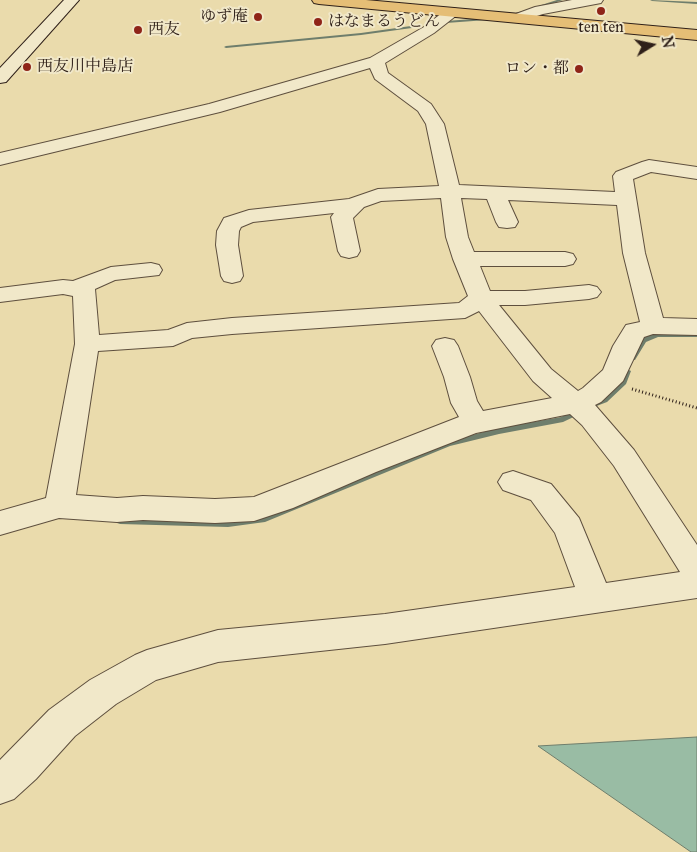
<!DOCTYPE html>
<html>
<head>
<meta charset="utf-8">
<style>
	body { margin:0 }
	#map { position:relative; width:697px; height:852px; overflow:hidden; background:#eadbac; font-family:"IM FELL Great Primer",serif }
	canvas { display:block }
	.north { position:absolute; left:627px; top:20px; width:50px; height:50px; -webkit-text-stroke:4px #f1e8c9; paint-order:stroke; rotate:80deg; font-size:14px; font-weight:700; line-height:20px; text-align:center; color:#2f2019 }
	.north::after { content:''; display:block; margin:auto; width:18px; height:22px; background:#2f2019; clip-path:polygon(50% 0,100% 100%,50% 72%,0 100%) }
</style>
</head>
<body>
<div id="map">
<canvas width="697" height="852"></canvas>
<div class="north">N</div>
</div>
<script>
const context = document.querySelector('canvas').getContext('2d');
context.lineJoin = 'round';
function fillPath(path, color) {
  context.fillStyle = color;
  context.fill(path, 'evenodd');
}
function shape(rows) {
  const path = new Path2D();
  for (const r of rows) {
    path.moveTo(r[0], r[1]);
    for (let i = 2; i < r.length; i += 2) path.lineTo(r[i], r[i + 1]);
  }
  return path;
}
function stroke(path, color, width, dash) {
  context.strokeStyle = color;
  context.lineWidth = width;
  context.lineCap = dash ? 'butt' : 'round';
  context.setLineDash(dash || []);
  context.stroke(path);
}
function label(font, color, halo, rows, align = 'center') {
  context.font = font + ' "IM FELL Great Primer","Noto Serif JP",serif';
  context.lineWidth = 4;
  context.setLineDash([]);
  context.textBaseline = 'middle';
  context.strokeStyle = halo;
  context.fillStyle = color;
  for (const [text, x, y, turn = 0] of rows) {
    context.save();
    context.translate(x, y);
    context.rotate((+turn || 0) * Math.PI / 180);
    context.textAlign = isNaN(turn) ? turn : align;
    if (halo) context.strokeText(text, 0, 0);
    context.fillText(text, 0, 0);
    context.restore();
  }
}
const water = shape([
	[697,737,697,852,691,852,538,746,697,737]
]);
fillPath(water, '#99bca4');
stroke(water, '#6f7e6c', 1);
fillPath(shape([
	[557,0,563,0,519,14,516,13,557,0],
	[650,0,697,2,697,4,652,1,650,0],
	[486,18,488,19,487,20,446,23,444,22,446,21,486,18],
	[418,25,419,25,419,27,361,35,226,48,224,47,226,46,361,33,418,25],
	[655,333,697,333,697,337,658,337,646,342,635,360,631,360,630,358,642,338,655,333],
	[625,369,627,369,631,371,626,384,607,402,594,407,591,406,590,404,591,402,601,398,620,381,625,369],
	[579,408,583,411,582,413,563,422,499,434,450,446,265,522,228,527,120,524,117,523,116,521,117,519,120,518,228,521,264,516,445,442,499,428,561,417,579,408]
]), '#6f7e6c');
const street = shape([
	[572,0,603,0,601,3,543,14,521,21,516,20,514,17,516,14,535,7,572,0],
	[452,8,457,9,459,12,457,15,434,33,385,63,388,73,431,104,444,124,459,185,615,192,613,176,616,172,642,162,649,160,697,167,697,179,651,172,633,179,645,253,663,318,697,319,697,335,653,334,644,337,623,381,601,402,595,405,634,450,697,545,697,598,385,644,218,662,156,680,116,704,75,736,36,779,14,799,0,804,0,760,49,710,90,680,135,655,147,650,218,630,385,614,575,587,555,533,531,500,503,490,498,482,503,474,513,471,551,484,579,518,606,583,680,572,614,466,582,425,570,414,476,433,376,472,293,508,254,521,215,523,143,520,117,522,59,518,0,535,0,511,46,498,75,344,73,296,63,294,0,302,0,288,63,280,73,281,111,267,151,263,159,265,162,270,159,275,115,280,95,289,99,335,168,330,187,323,232,318,459,303,468,296,453,259,446,237,441,198,381,201,364,207,353,218,360,251,357,256,349,258,341,256,338,251,331,217,334,213,253,222,241,227,239,231,238,245,243,276,240,281,232,283,224,281,221,276,216,245,217,231,224,218,249,210,349,199,378,189,439,186,426,124,418,111,375,79,370,68,220,112,0,165,0,153,209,104,370,58,424,27,447,9,452,8],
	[461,198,487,199,496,222,499,227,507,228,515,227,518,222,508,200,617,205,623,253,640,322,626,325,613,346,603,370,583,388,578,391,551,369,499,305,525,305,589,299,597,297,601,292,597,287,589,285,525,291,490,291,480,266,565,266,573,264,576,259,573,254,565,252,474,252,468,237,461,198],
	[479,311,533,381,552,398,483,411,477,401,470,377,458,346,454,340,445,338,436,340,432,346,444,377,451,403,459,417,254,497,215,499,143,496,117,498,76,495,98,351,173,346,192,338,232,334,465,318,479,311]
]);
const secondary = shape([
	[64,0,79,0,6,82,0,83,0,68,64,0]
]);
const primary = shape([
	[312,0,366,0,697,30,697,40,319,4,314,3,312,0]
]);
stroke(street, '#5e4f3e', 2);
stroke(secondary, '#2f2019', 2);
stroke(primary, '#2f2019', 2);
stroke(shape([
	[632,389,697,408]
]), '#2f2019', 3, [1, 2.5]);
fillPath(street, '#f1e8c9');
fillPath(secondary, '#f1e8c9');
fillPath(primary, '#e5be76');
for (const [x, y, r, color] of [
	[601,11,5,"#8f2418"],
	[258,17,5,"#8f2418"],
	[318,22,5,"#8f2418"],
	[138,30,5,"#8f2418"],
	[27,67,5,"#8f2418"],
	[579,69,5,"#8f2418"]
]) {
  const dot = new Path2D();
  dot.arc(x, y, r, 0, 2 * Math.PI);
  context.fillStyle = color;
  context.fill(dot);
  stroke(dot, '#f1e8c9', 2);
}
label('16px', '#2f2019', '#f1e8c9', [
	["ゆず庵",248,17,"right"],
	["はなまるうどん",328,22],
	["ten ten",601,28,"center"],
	["西友",148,30],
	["西友川中島店",37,67],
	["ロン・都",569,69,"right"]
], 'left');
</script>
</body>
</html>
